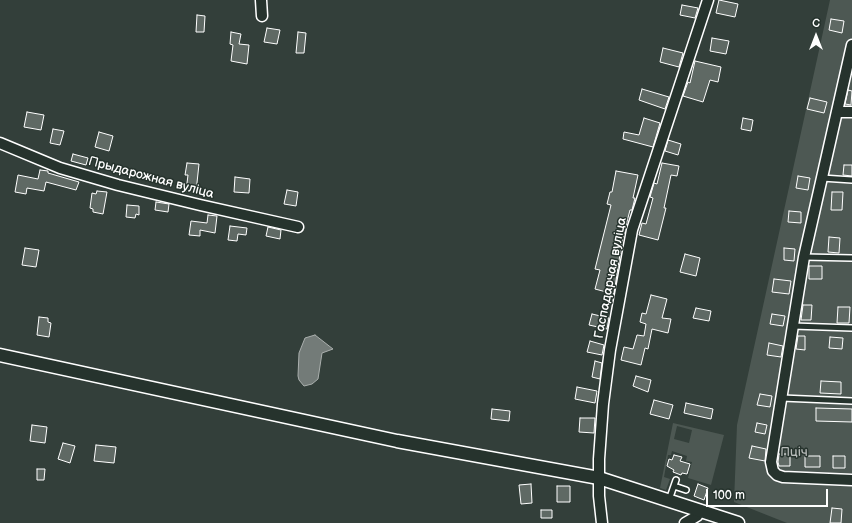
<!DOCTYPE html>
<html>
<head>
<meta charset="utf-8">
<style>
	body { margin:0 }
	#map { position:relative; width:852px; height:523px; overflow:hidden; background:#333f3a; font-family:"Balsamiq Sans",sans-serif }
	canvas { display:block }
	.north { position:absolute; left:796px; top:16px; width:40px; height:40px; -webkit-text-stroke:3px #26332d; paint-order:stroke; rotate:0deg; font-size:11px; font-weight:700; line-height:16px; text-align:center; color:#fff }
	.north::after { content:''; display:block; margin:auto; width:14px; height:18px; background:#fff; clip-path:polygon(50% 0,100% 100%,50% 72%,0 100%) }
	.scale { position:absolute; left:706px; top:489px; width:122px; height:18px; box-sizing:border-box; border:2px solid #fff; border-top:0; padding-left:5px; font-size:12px; line-height:14px; white-space:nowrap; color:#fff; -webkit-text-stroke:3px #26332d; paint-order:stroke }
</style>
</head>
<body>
<div id="map">
<canvas width="852" height="523"></canvas>
<div class="north">С</div>
<div class="scale">100 m</div>
</div>
<script>
const context = document.querySelector('canvas').getContext('2d');
context.lineJoin = 'round';
function fillPath(path, color) {
  context.fillStyle = color;
  context.fill(path, 'evenodd');
}
function shape(rows) {
  const path = new Path2D();
  for (const r of rows) {
    path.moveTo(r[0], r[1]);
    for (let i = 2; i < r.length; i += 2) path.lineTo(r[i], r[i + 1]);
  }
  return path;
}
function stroke(path, color, width, dash) {
  context.strokeStyle = color;
  context.lineWidth = width;
  context.lineCap = dash ? 'butt' : 'round';
  context.setLineDash(dash || []);
  context.stroke(path);
}
function label(font, color, halo, rows, align = 'center') {
  context.font = font + ' "Balsamiq Sans",sans-serif';
  context.lineWidth = 3;
  context.setLineDash([]);
  context.textBaseline = 'middle';
  context.strokeStyle = halo;
  context.fillStyle = color;
  for (const [text, x, y, turn = 0] of rows) {
    context.save();
    context.translate(x, y);
    context.rotate((+turn || 0) * Math.PI / 180);
    context.textAlign = isNaN(turn) ? turn : align;
    if (halo) context.strokeText(text, 0, 0);
    context.fillText(text, 0, 0);
    context.restore();
  }
}
fillPath(shape([
	[830,0,852,0,852,523,787,523,734,502,737,425],
	[673,423,724,435,711,485,688,478,692,462,686,461,687,456,672,451,671,455,668,455,664,477,670,479,666,490,660,488],
	[677,426,692,430,689,443,674,439]
]), '#4d5853');
const water = shape([
	[315,335,333,349,322,353,318,379,312,384,304,386,299,380,298,376,299,353,305,338,315,335]
]);
fillPath(water, '#737b78');
stroke(water, '#abb0ae', 1);
const building = shape([
	[719,0,738,4,735,17,716,13,719,0],
	[682,5,698,8,695,18,680,15,682,5],
	[197,15,205,16,204,32,196,32,197,15],
	[831,19,844,21,842,33,829,30,831,19],
	[267,28,280,30,277,44,264,42,267,28],
	[231,32,241,34,239,44,249,45,247,64,231,61,233,45,230,44,231,32],
	[298,32,306,33,304,53,296,53,298,32],
	[712,38,729,41,726,54,710,51,712,38],
	[663,48,683,53,679,67,660,62,663,48],
	[695,61,721,67,718,82,710,80,703,102,683,96,688,82,690,83,695,61],
	[642,89,669,97,665,109,639,100,642,89],
	[848,90,852,91,851,105,845,104,848,90],
	[810,98,827,102,824,113,807,109,810,98],
	[27,112,44,115,41,130,24,127,27,112],
	[644,118,660,123,653,147,623,139,624,132,639,135,644,118],
	[743,118,753,120,751,131,741,129,743,118],
	[53,129,64,131,60,145,50,143,53,129],
	[99,132,113,136,109,151,95,147,99,132],
	[668,140,681,144,678,155,665,151,668,140],
	[73,154,88,158,86,165,71,161,73,154],
	[187,163,199,164,196,192,186,191,188,175,185,175,187,163],
	[662,163,679,166,677,176,671,175,664,208,666,208,658,240,639,235,642,223,646,224,653,198,650,197,654,183,657,184,662,163],
	[844,165,852,165,852,176,843,175,844,165],
	[40,170,48,171,48,173,79,182,76,190,46,182,44,191,27,188,26,194,15,192,18,175,38,179,40,170],
	[616,171,638,175,633,198,635,198,632,210,630,210,622,241,614,294,595,289,600,270,595,269,611,205,607,204,610,192,612,192,616,171],
	[798,176,810,178,808,190,796,188,798,176],
	[235,177,250,179,249,193,234,192,235,177],
	[287,190,298,192,296,206,284,204,287,190],
	[97,191,107,192,103,214,93,212,93,209,90,208,92,193,96,194,97,191],
	[832,192,843,192,842,210,831,210,832,192],
	[156,202,169,204,168,212,155,210,156,202],
	[127,205,139,206,139,215,136,214,135,218,126,217,127,205],
	[789,211,801,212,801,223,788,222,789,211],
	[208,215,217,216,215,233,200,230,200,236,189,235,191,221,207,223,208,215],
	[230,226,247,228,246,235,238,234,237,241,228,240,230,226],
	[268,227,281,230,280,239,266,236,268,227],
	[829,237,840,238,839,253,828,252,829,237],
	[25,248,39,250,36,267,22,265,25,248],
	[784,248,795,249,794,261,784,260,784,248],
	[685,254,700,258,696,276,680,272,685,254],
	[809,266,822,266,822,279,809,279,809,266],
	[774,279,791,281,789,294,772,292,774,279],
	[651,295,667,299,662,318,671,319,668,333,652,329,648,349,645,348,641,365,621,360,624,347,633,349,637,335,644,336,646,324,640,322,642,313,646,314,651,295],
	[803,305,812,305,811,320,801,320,803,305],
	[838,307,850,307,849,323,837,323,838,307],
	[696,308,711,311,709,321,693,318,696,308],
	[592,314,609,318,607,329,589,325,592,314],
	[772,314,785,316,783,326,770,324,772,314],
	[39,317,48,318,48,322,51,323,49,337,37,335,39,317],
	[798,336,805,336,805,350,796,349,798,336],
	[830,337,843,338,842,349,829,348,830,337],
	[590,341,604,345,602,355,587,352,590,341],
	[769,343,783,346,781,357,767,355,769,343],
	[595,361,602,363,600,379,592,377,595,361],
	[636,376,651,380,648,392,633,386,636,376],
	[821,381,841,382,841,394,820,393,821,381],
	[577,387,597,391,595,403,575,399,577,387],
	[760,394,772,396,770,407,757,405,760,394],
	[654,400,673,405,669,419,650,414,654,400],
	[686,403,713,409,711,419,684,413,686,403],
	[816,408,852,409,852,422,816,421,816,408],
	[492,409,510,411,509,421,491,419,492,409],
	[580,418,595,418,594,433,579,432,580,418],
	[757,423,767,425,765,434,755,432,757,423],
	[32,425,47,427,45,443,30,441,32,425],
	[63,443,75,446,70,463,58,459,63,443],
	[96,445,116,447,114,463,94,461,96,445],
	[752,446,766,449,765,461,749,458,752,446],
	[779,454,790,454,790,466,779,466,778,462,779,454],
	[674,455,682,457,680,461,690,464,687,474,682,473,681,475,673,472,674,470,667,466,669,459,672,460,674,455],
	[805,456,820,456,820,467,805,467,805,456],
	[833,456,845,456,845,468,833,468,833,456],
	[37,469,45,469,44,480,37,480,37,469],
	[531,484,532,503,521,504,519,485,531,484],
	[698,484,708,488,704,500,694,496,698,484],
	[557,486,570,486,570,502,557,502,557,486],
	[832,508,842,509,841,523,830,523,832,508],
	[541,510,552,510,552,518,541,518,541,510]
]);
fillPath(building, '#5f6964');
stroke(building, '#fff', 1);
const service = shape([
	[822,178,852,180],
	[804,257,852,258],
	[793,326,852,328],
	[782,398,852,401],
	[674,486,686,490],
	[669,500,676,480]
]);
const minor = shape([
	[261,0,262,16],
	[852,45,804,257,771,462,773,471,777,475,783,477,852,480],
	[837,112,852,112],
	[0,143,60,168,118,185,200,205,298,227],
	[602,523,599,496,599,459,603,404,610,350,632,230,708,0],
	[685,523,697,516,700,510]
]);
const tertiary = shape([
	[0,355,397,441,599,478,738,523]
]);
stroke(service, '#fff', 8);
stroke(minor, '#fff', 13);
stroke(tertiary, '#fff', 15);
stroke(service, '#26332d', 5);
stroke(minor, '#26332d', 10);
stroke(tertiary, '#26332d', 12);
label('13px', '#fff', '#26332d', [
	["Прыдарожная вуліца",151,178,15],
	["Гаспадарчая вуліца",611,278,-79]
]);
label('13px', '#b8bcba', '#26332d', [
	["Пціч",794,453]
]);
</script>
</body>
</html>
